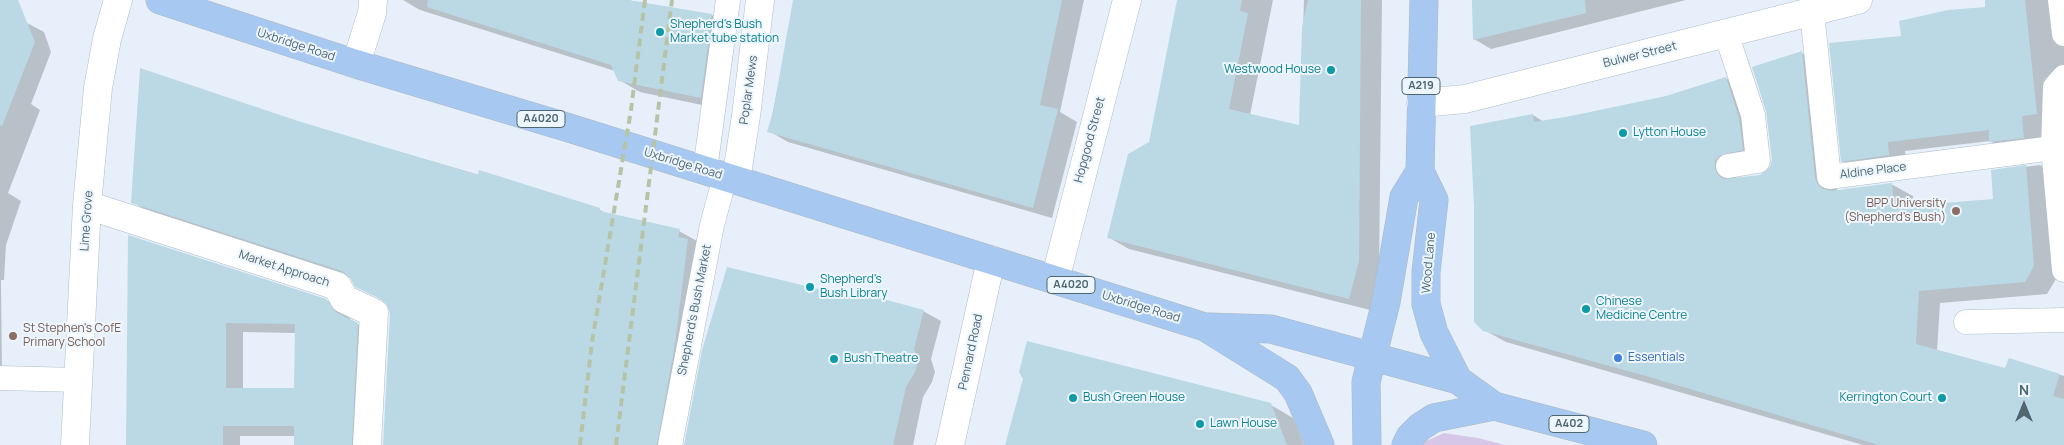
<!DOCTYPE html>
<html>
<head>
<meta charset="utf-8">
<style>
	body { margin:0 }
	#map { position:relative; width:2064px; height:445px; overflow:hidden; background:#e7f0fa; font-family:Manrope,sans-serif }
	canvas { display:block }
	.north { position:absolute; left:1999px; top:380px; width:50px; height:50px; -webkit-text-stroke:4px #edf5fd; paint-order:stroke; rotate:0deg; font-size:14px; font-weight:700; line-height:20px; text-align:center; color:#4e6771 }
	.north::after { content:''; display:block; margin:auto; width:18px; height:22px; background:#4e6771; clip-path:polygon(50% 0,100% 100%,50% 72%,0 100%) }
</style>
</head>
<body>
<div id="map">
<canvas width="2064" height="445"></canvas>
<div class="north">N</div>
</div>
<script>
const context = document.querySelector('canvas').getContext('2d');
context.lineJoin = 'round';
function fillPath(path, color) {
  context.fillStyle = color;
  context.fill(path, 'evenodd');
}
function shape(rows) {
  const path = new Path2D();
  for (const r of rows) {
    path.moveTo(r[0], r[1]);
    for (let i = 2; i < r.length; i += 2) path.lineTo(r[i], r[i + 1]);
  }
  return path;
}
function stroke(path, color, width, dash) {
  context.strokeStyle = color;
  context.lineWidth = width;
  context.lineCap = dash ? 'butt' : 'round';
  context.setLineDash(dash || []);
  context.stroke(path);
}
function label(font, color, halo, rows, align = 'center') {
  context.font = font + ' Manrope,sans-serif';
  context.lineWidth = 4;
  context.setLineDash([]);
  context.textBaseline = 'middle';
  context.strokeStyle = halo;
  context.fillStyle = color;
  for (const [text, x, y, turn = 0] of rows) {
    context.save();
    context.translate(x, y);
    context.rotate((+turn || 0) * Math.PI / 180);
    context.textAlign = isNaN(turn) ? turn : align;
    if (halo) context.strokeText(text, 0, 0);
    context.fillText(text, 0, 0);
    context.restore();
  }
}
fillPath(shape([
	[1444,433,1478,438,1505,445,1418,445]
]), '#d7c7e6');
fillPath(shape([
	[403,0,627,0,712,15,732,27,721,109,640,92,619,80,615,71,420,10],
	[795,0,1084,0,1060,112,1077,122,1052,218,788,142,769,131],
	[1178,0,1273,0,1250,115,1300,127,1304,0,1382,0,1379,273,1370,310,1129,249,1108,237,1150,142],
	[1474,0,1686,0,1491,49,1474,39],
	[1992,0,2051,0,2064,7,2064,85,2057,145,2008,152,1990,141,1905,151,1906,165,1860,171,1842,161,1902,37,1986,8],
	[0,13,27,23,44,32,51,52,31,104,40,110,8,193,21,201,6,245,4,280,1,280,2,380,0,380],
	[1802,53,1824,65,1837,191,1891,184,1913,196,1914,206,1995,200,1993,171,2040,165,2062,177,2052,237,2056,279,2047,294,1940,303,1937,351,2006,370,2009,360,2064,376,2064,445,1863,445,1506,342,1484,330,1533,115,1544,122,1667,97,1726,78,1747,91,1761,131,1737,173,1736,179,1761,176,1772,167],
	[297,122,600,210,606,214,679,231,697,241,696,245,706,251,675,445,384,445,391,314,386,302,356,286,352,278,150,212,132,202],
	[130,237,326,300,344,311,352,321,375,334,369,445,296,445,296,436,240,436,240,445,128,445],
	[243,332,296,333,295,389,243,389],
	[861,301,923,311,941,321,931,359,935,372,932,382,923,397,913,445,685,445],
	[1271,405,1293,418,1304,445,1008,445]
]), '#0003');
fillPath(shape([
	[0,0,18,0,35,42,2,126,0,125],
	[428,0,628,0,712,14,701,98,618,81,611,65,427,7],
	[793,0,1062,0,1040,105,1058,109,1033,208,767,132,773,112],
	[1177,0,1242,0,1240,11,1248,13,1229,109,1299,125,1302,27,1308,0,1361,0,1359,261,1349,299,1107,238,1128,154,1149,142],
	[1472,0,1585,0,1586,13,1473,40],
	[1985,0,2025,0,2037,114,2022,116,2024,138,1989,142,1989,130,1888,142,1889,155,1841,162,1829,43,1901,36,1899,21,1948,10,1985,7],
	[1802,51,1815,178,1818,185,1823,189,1831,191,1892,183,1894,207,1993,199,1991,170,2026,165,2034,266,2025,282,1919,291,1916,344,2005,368,2009,358,2060,374,2053,396,2064,399,2064,445,1879,445,1646,376,1483,331,1474,322,1474,206,1470,126,1533,114,1534,122,1571,116,1666,96,1726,77,1739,118,1743,150,1720,155,1715,161,1715,169,1718,175,1724,179,1760,175,1770,167,1772,160,1766,111,1752,67],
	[140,68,298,121,401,152,478,175,479,170,600,208,600,211,680,229,678,237,688,239,675,344,657,445,383,445,390,314,387,305,381,299,355,287,350,278,342,271,131,203],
	[128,235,326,299,337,313,358,323,352,445,294,445,294,426,223,426,223,445,126,445],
	[226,323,295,324,294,388,226,388],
	[727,267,860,299,861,293,924,310,914,349,918,362,915,372,906,387,893,445,684,445,702,350],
	[1027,341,1271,403,1287,445,1005,445,1023,379,1019,372]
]), '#bbd8e5');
const service = shape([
	[2060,0,2064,34],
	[1812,12,1829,177,2053,148,2055,87,2064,77],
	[1726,33,1753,115,1758,161,1728,166],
	[2053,148,2064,270],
	[705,170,728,0],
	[1966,322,2064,320],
	[0,378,78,380],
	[670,445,712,225,725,177]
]);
const minor = shape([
	[356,64,372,13,373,0],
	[1421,103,1465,99,1858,0],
	[736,180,746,116,760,0],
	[87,205,337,286,344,299,374,313,367,445],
	[1055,280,1127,0],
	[75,445,87,205,98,88,107,39,118,0],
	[950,445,991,260]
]);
const primary = shape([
	[160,0,356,64,566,127,1205,327,1287,378,1298,393,1320,445],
	[1424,0,1420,171,1434,200,1426,272,1426,304,1434,333,1458,380],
	[1209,327,1271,329,1458,380,1494,406,1643,445],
	[1367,445,1366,382,1386,302,1404,197,1420,171],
	[1406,445,1410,437,1420,427,1434,418,1494,406]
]);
stroke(service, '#acbdc8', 25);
stroke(minor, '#acbdc8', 29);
stroke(primary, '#aeb9be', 29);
stroke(service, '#fff', 24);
stroke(minor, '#fff', 28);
stroke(primary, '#a7c8f1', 28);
stroke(shape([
	[580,445,592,342,631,110,645,0],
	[616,445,672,0]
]), '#b6c3a7', 4, [8, 5]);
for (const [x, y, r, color] of [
	[660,32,5,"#0f9aa8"],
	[1331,70,5,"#0f9aa8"],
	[1623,133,5,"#0f9aa8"],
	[1956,211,5,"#8d6e63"],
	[810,287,5,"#0f9aa8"],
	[1586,309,5,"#0f9aa8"],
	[13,336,5,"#8d6e63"],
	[1618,358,5,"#3f7fe0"],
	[834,359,5,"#0f9aa8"],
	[1073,398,5,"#0f9aa8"],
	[1942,398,5,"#0f9aa8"],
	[1200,424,5,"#0f9aa8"]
]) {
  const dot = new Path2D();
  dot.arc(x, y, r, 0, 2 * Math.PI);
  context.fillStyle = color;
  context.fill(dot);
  stroke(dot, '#edf5fd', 2);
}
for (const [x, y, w] of [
	[1421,86,38],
	[541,119,48],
	[1071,285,48],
	[1569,424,40]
]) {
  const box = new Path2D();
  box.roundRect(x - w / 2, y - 8.5, w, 17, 4);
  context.fillStyle = '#edf5fd';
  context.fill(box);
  stroke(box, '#4e6771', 1);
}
label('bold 11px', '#4e6771', null, [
	["A219",1421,86],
	["A4020",541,119],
	["A4020",1071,285],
	["A402",1569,424]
]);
label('12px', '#0d838f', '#edf5fd', [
	["Shepherd's Bush",670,25],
	["Market tube station",670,39],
	["Westwood House",1321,70,"right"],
	["Lytton House",1633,133],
	["Shepherd's",820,280],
	["Bush Library",820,294],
	["Chinese",1596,302],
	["Medicine Centre",1596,316],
	["Bush Theatre",844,359],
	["Bush Green House",1083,398],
	["Kerrington Court",1932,398,"right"],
	["Lawn House",1210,424]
], 'left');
label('12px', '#4e6771', '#edf5fd', [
	["Uxbridge Road",296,45,18],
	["Bulwer Street",1640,55,-14],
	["Poplar Mews",749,90,-82],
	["Hopgood Street",1090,140,-75],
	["Uxbridge Road",683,164,17],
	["Aldine Place",1873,171,-7],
	["Lime Grove",87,221,-86],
	["Wood Lane",1429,263,-85],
	["Market Approach",284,269,18],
	["Uxbridge Road",1141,307,17],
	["Shepherd's Bush Market",695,310,-79],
	["Pennard Road",971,352,-78]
]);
label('12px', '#785e54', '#edf5fd', [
	["BPP University",1946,204],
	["(Shepherd's Bush)",1946,218],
	["St Stephen's CofE",23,329,"left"],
	["Primary School",23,343,"left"]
], 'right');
label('12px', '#366cbe', '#edf5fd', [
	["Essentials",1628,358]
], 'left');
</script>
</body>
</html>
